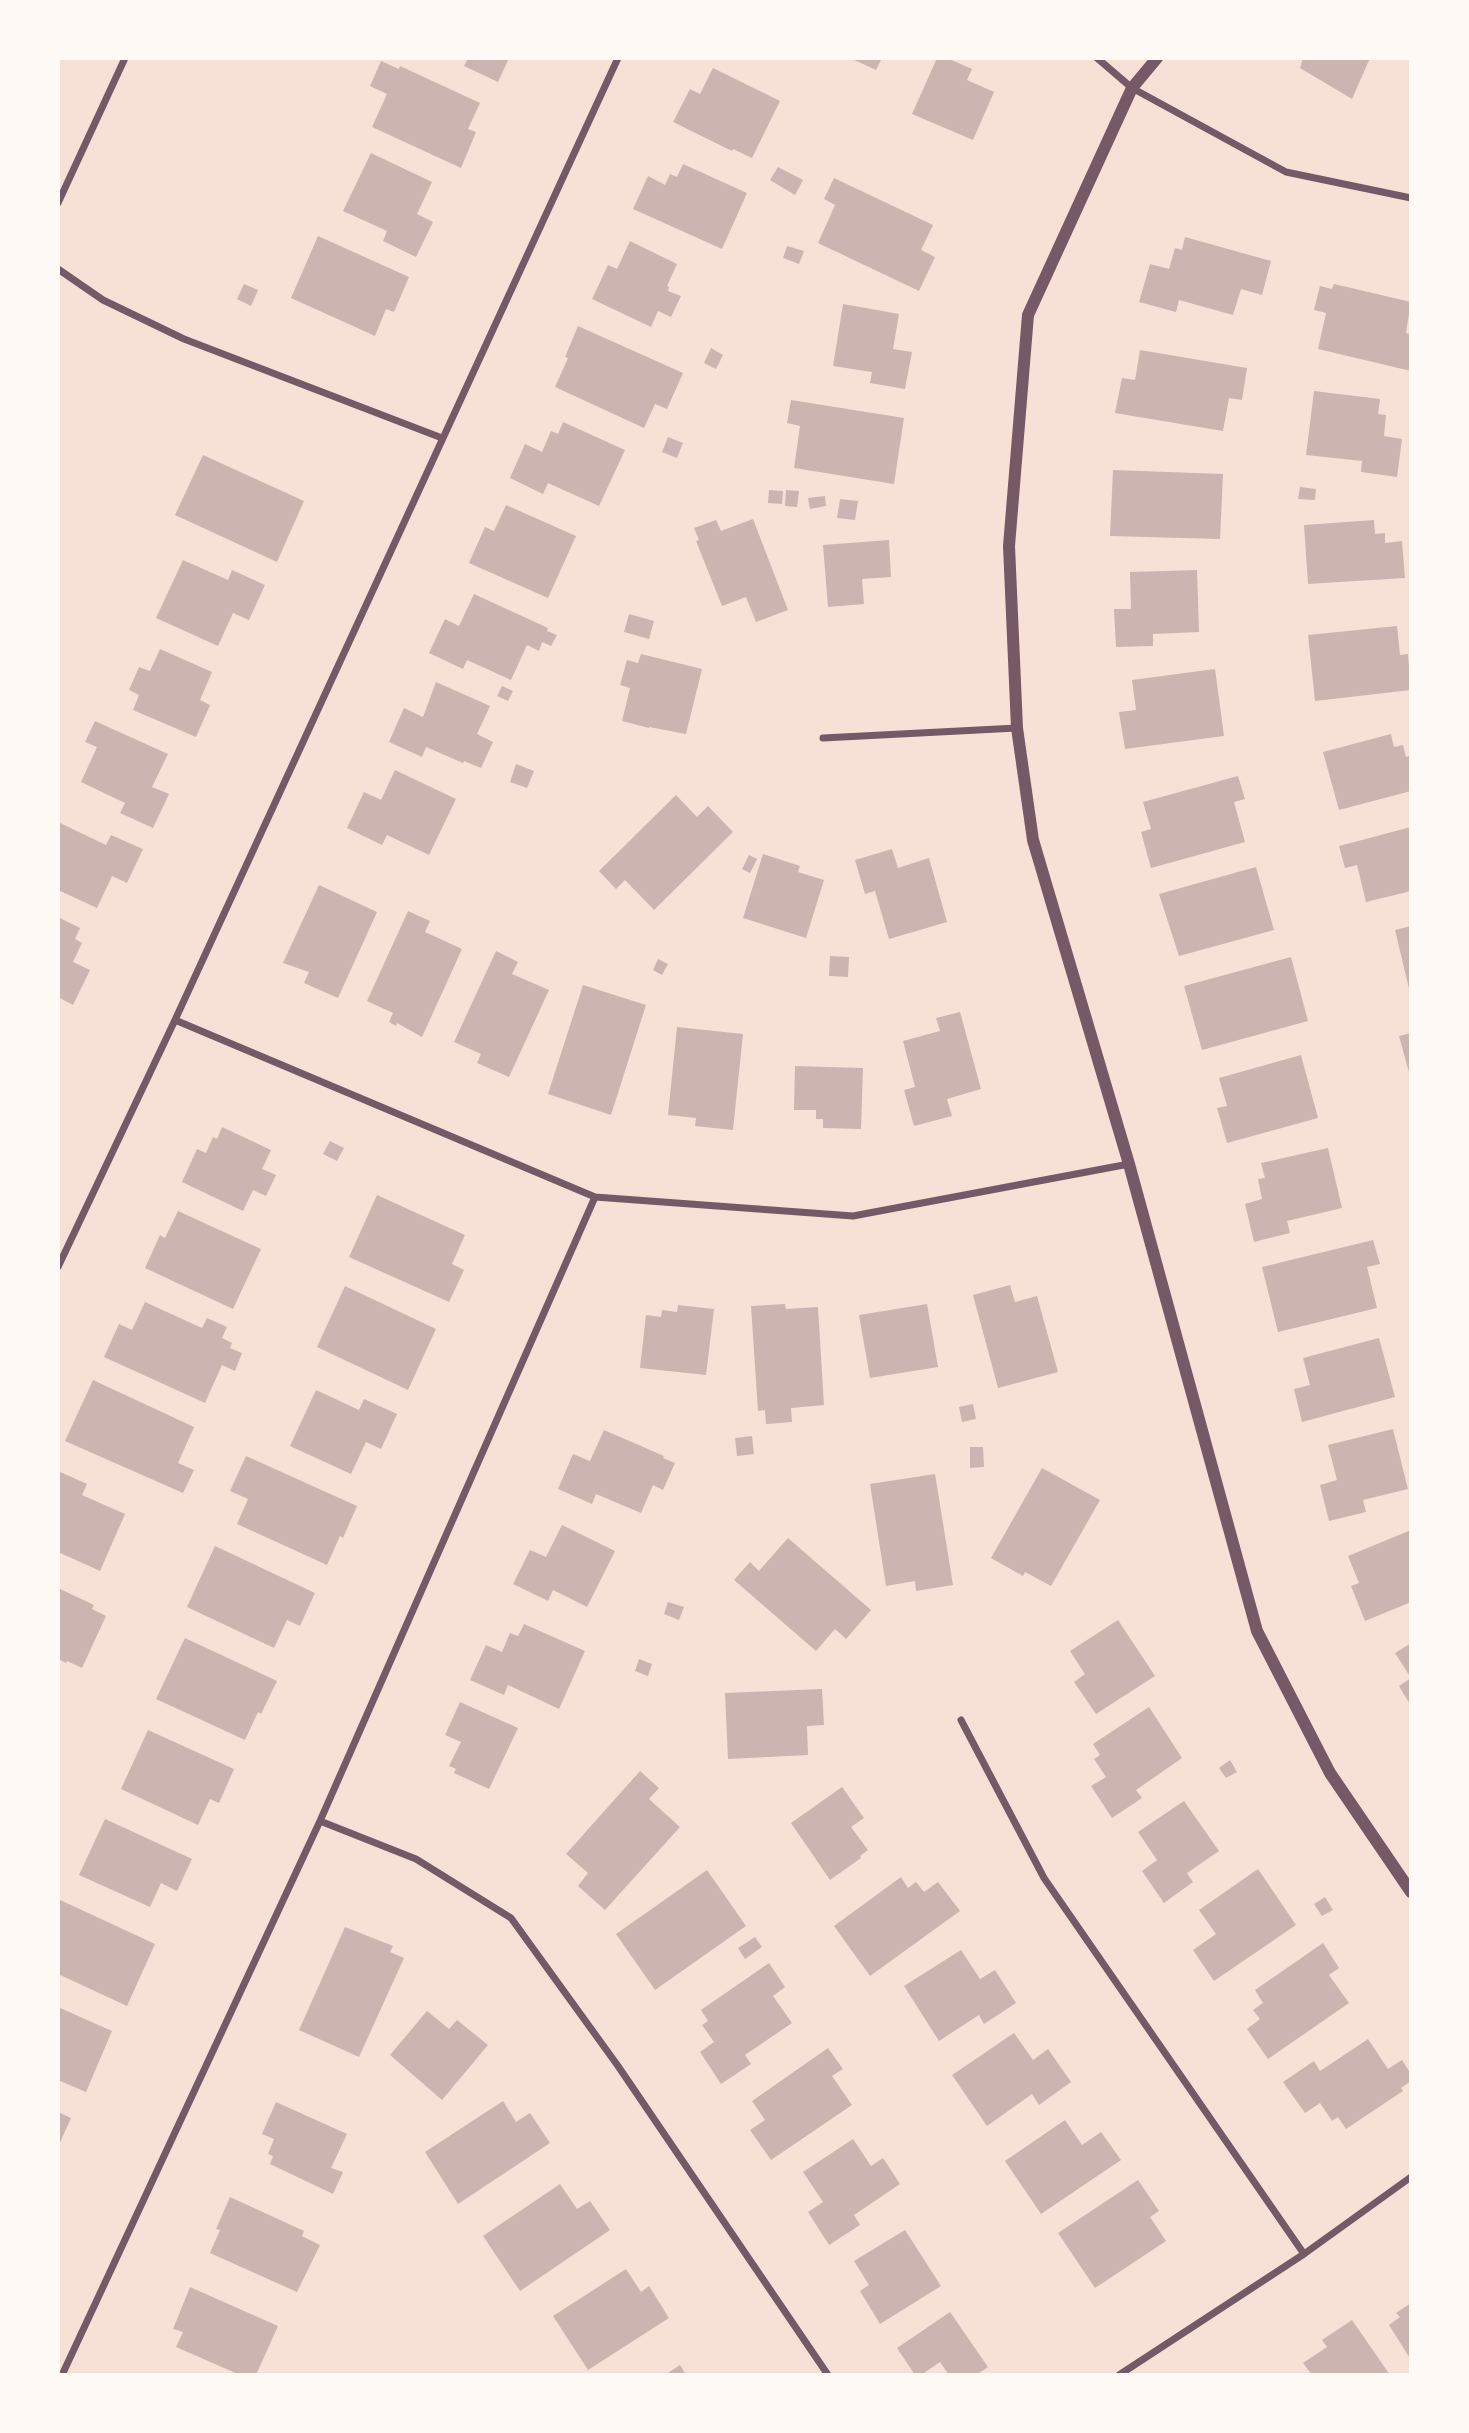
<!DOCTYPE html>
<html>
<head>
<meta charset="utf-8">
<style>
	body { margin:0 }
	#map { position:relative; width:1469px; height:2433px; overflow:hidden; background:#f7e1d7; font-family:Jost,sans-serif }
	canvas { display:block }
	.frame { position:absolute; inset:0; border:60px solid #fffaf5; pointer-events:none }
</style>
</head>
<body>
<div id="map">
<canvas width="1469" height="2433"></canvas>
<div class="frame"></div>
</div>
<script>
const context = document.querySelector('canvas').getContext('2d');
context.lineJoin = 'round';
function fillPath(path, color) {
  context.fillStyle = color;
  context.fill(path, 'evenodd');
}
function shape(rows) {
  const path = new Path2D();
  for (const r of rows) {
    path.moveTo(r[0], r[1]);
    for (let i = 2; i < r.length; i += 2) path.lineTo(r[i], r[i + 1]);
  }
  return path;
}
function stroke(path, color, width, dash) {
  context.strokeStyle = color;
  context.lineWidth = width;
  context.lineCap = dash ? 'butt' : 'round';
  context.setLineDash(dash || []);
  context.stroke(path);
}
fillPath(shape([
	[468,58,509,58,498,82,464,66],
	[850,58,882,58,876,70],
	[937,58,947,58,972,69,967,80,994,92,973,140,912,114],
	[1303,58,1370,58,1352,99,1300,68],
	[381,61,399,69,400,66,480,103,468,129,476,132,461,168,372,127,387,94,370,86],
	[713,68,780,101,752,158,733,149,732,151,673,122,690,89,700,94],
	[371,153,432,182,417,214,433,222,416,257,383,241,387,231,343,211],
	[683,164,747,193,722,249,633,209,648,176,665,185,670,174,677,177],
	[778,167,803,180,795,195,770,180],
	[834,178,933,225,921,250,935,257,919,291,818,243,835,205,824,199],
	[318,236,409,277,394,312,386,309,375,336,291,298],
	[1185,237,1271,261,1262,295,1241,289,1233,315,1179,300,1176,312,1139,302,1150,264,1169,269,1175,248,1182,250],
	[630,241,677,264,667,286,669,287,668,291,681,296,671,317,658,311,651,327,592,299,608,265,617,269],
	[787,246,804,251,799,264,783,258],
	[244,284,258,290,251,306,237,299],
	[1334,284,1411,302,1406,333,1411,334,1411,371,1318,349,1326,313,1314,310,1320,286,1332,289],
	[843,304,899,314,893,349,912,352,905,389,870,383,872,372,833,366],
	[578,326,683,373,667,409,655,404,644,428,555,387,568,358,565,357],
	[711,348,723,355,716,369,704,363],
	[1140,350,1247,368,1242,400,1229,398,1223,431,1115,413,1122,378,1135,380],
	[1314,391,1380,399,1378,414,1386,415,1384,436,1402,439,1397,477,1361,472,1362,461,1306,455],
	[791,400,904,418,894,484,794,468,800,426,787,423],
	[563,422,625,450,599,506,548,483,543,494,510,478,525,444,542,452,551,431,558,434],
	[668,437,683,443,677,458,662,452],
	[203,455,304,501,277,562,175,515],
	[1113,470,1223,474,1220,539,1110,536],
	[1300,487,1316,489,1315,500,1298,499],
	[769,490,783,491,782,504,768,503],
	[786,490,799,491,797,507,785,506],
	[825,496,826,506,810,509,808,498],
	[840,499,858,501,855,520,837,518],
	[506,505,576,536,548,598,469,563,485,527,494,531],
	[753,519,788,610,756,622,746,597,722,606,696,541,699,540,694,528,716,520,721,531],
	[1374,520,1375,534,1385,533,1385,543,1402,541,1405,578,1308,584,1304,525],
	[889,540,891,577,862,579,864,604,828,607,823,545],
	[183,560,228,580,232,570,265,585,249,620,233,613,218,646,156,618],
	[1197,570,1199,632,1153,634,1153,646,1116,647,1114,609,1131,609,1130,572],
	[474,594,548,628,547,631,557,635,551,646,542,642,539,651,527,645,511,680,467,660,463,669,429,653,445,619,459,626],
	[629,614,654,621,649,639,624,632],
	[1397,626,1400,655,1408,654,1411,690,1315,701,1308,635],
	[160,649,212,672,200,700,210,705,196,737,133,710,139,695,129,690,139,667,150,671],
	[641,654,702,669,686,734,649,727,649,728,622,721,630,688,620,685,627,660,638,663],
	[1215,669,1224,736,1125,749,1119,712,1136,710,1132,680],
	[436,682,490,706,477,734,493,742,481,768,464,761,463,763,426,747,422,757,389,742,404,708,423,717],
	[502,686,513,691,508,701,497,696],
	[95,721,168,754,152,787,169,794,153,828,120,813,125,803,81,782,97,747,85,742],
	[1391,734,1394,747,1403,745,1406,757,1411,755,1411,791,1339,810,1323,752],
	[516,764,534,771,527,788,510,782],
	[395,770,456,799,429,855,387,835,382,845,347,828,364,792,381,800],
	[1238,776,1245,799,1234,802,1245,842,1151,868,1141,832,1151,829,1143,802],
	[676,795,697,817,708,806,733,832,654,910,625,880,616,889,599,871],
	[58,822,106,845,111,835,143,849,127,883,112,876,97,908,58,890],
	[1411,827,1411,891,1366,902,1357,865,1345,868,1339,846],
	[892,849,898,868,929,858,947,922,889,939,875,891,865,894,855,860],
	[763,854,800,866,798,872,824,880,806,938,743,918],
	[749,855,757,859,750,873,742,869],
	[1256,867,1274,930,1179,956,1159,894],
	[319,885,377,912,338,998,304,983,309,972,283,963],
	[408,911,430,921,425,932,462,949,422,1037,397,1023,396,1026,389,1022,393,1013,367,1001],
	[58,917,80,928,75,939,82,943,73,962,90,970,73,1005,58,997],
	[1411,926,1411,993,1410,993,1395,930],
	[496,951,518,962,512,974,549,990,509,1077,477,1063,481,1054,454,1042],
	[830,956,849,957,848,977,829,976],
	[1291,957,1308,1021,1202,1050,1184,986],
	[658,959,668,964,662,975,653,970],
	[583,985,646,1005,611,1115,548,1094],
	[960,1012,981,1089,947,1099,952,1116,914,1126,904,1090,915,1087,903,1041,940,1031,936,1018],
	[677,1027,743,1034,733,1130,695,1126,696,1118,668,1115],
	[1411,1033,1411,1076,1410,1076,1399,1036],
	[1301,1055,1318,1118,1227,1143,1217,1108,1227,1106,1219,1078],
	[795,1066,863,1068,861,1129,823,1128,823,1119,816,1119,816,1110,794,1110],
	[222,1127,271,1150,262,1169,276,1175,266,1196,253,1190,243,1211,182,1182,197,1149,206,1153,213,1137,217,1139],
	[330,1141,344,1148,337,1161,323,1154],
	[1328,1148,1342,1208,1287,1221,1290,1233,1254,1242,1245,1204,1262,1199,1258,1179,1265,1178,1261,1163],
	[377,1195,465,1235,452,1264,464,1270,449,1302,349,1257],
	[178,1211,261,1249,233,1309,145,1268,160,1235,165,1238],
	[1373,1240,1380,1264,1367,1267,1377,1308,1278,1332,1262,1267],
	[1010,1285,1015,1302,1037,1296,1058,1372,998,1388,973,1295],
	[345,1286,436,1329,408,1390,317,1347],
	[145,1302,202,1328,207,1318,227,1327,222,1338,232,1343,230,1348,242,1353,235,1371,222,1365,205,1403,104,1357,119,1324,132,1330],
	[785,1304,786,1309,818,1307,824,1405,791,1408,792,1422,766,1424,765,1410,758,1411,751,1306],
	[927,1304,938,1367,870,1378,859,1315],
	[678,1305,714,1309,706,1375,640,1368,646,1315,661,1317,662,1310,677,1312],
	[1379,1338,1395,1397,1302,1422,1294,1389,1310,1385,1303,1358],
	[93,1380,194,1427,178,1463,194,1470,183,1493,65,1441],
	[316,1390,359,1410,364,1399,397,1414,381,1449,366,1442,351,1474,290,1446],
	[973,1404,976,1419,962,1422,959,1407],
	[1393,1429,1408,1489,1363,1500,1366,1512,1329,1521,1320,1485,1337,1480,1328,1445],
	[604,1430,664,1456,663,1458,675,1463,663,1490,653,1485,641,1513,596,1494,592,1504,558,1489,573,1454,590,1461],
	[752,1436,754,1454,737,1456,735,1438],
	[970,1447,983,1447,984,1467,970,1468],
	[246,1456,357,1506,343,1538,340,1536,327,1565,237,1524,248,1499,230,1491],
	[1042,1468,1100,1500,1051,1586,1025,1572,1023,1576,991,1558],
	[58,1471,87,1484,82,1495,125,1514,100,1571,58,1552],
	[935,1474,953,1585,916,1591,915,1581,886,1586,870,1484],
	[562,1525,615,1551,587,1607,553,1590,548,1601,513,1584,530,1550,546,1557],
	[1411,1530,1411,1602,1365,1621,1351,1586,1359,1583,1348,1556],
	[788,1538,871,1610,846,1639,835,1629,816,1651,734,1580,750,1562,759,1571],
	[215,1546,315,1593,300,1626,287,1620,274,1648,187,1607],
	[58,1588,94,1605,92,1609,106,1616,82,1668,67,1661,66,1663,58,1659],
	[668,1602,684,1607,679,1620,664,1614],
	[1118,1620,1155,1676,1096,1714,1074,1682,1085,1674,1070,1651],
	[524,1624,585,1651,559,1709,508,1685,504,1695,470,1680,486,1645,502,1652,510,1633,518,1636],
	[185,1638,277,1681,261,1714,258,1712,245,1740,156,1699],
	[1411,1643,1411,1706,1399,1686,1411,1678,1395,1653],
	[639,1659,652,1664,648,1676,635,1671],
	[822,1689,824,1725,807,1726,808,1755,728,1759,725,1693],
	[460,1702,518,1728,489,1789,454,1773,456,1769,449,1766,461,1742,445,1735],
	[1149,1707,1182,1758,1136,1790,1142,1798,1112,1818,1091,1786,1106,1777,1094,1759,1100,1755,1093,1744],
	[148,1730,234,1769,219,1803,210,1799,198,1825,121,1789],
	[1230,1760,1237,1772,1226,1778,1219,1768],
	[640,1771,659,1788,649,1799,680,1827,605,1910,578,1886,588,1873,566,1854],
	[842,1787,864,1818,851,1827,868,1850,860,1856,861,1858,830,1880,791,1823],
	[1184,1801,1219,1851,1187,1873,1193,1882,1164,1903,1142,1871,1157,1860,1138,1832],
	[105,1819,192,1859,177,1891,161,1883,150,1907,79,1875],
	[1258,1869,1296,1925,1214,1981,1193,1950,1216,1934,1199,1910],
	[707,1870,746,1926,655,1990,616,1934],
	[901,1877,908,1888,916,1882,924,1892,938,1882,960,1911,870,1976,834,1926],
	[1325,1897,1333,1910,1322,1916,1314,1904],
	[58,1899,155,1944,127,2006,58,1974],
	[345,1927,393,1946,390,1952,404,1958,359,2057,299,2030],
	[755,1937,762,1947,745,1959,738,1948],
	[1323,1943,1339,1968,1329,1975,1349,2003,1268,2059,1247,2029,1260,2019,1253,2010,1263,2003,1255,1990],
	[961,1950,980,1979,995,1970,1016,2003,984,2024,979,2015,939,2041,904,1986],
	[769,1963,785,1987,773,1996,792,2023,745,2055,751,2064,721,2084,700,2052,714,2042,702,2025,708,2021,701,2010],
	[58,2007,112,2031,86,2092,58,2080],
	[427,2011,449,2029,457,2020,488,2045,442,2100,390,2055],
	[1014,2033,1033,2060,1048,2049,1071,2082,1039,2105,1032,2094,987,2126,952,2075],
	[1368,2039,1388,2069,1402,2060,1411,2074,1411,2081,1401,2088,1403,2091,1346,2129,1338,2117,1332,2121,1320,2103,1305,2113,1283,2082,1314,2061,1320,2071],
	[828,2048,843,2069,832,2076,852,2105,771,2160,750,2130,765,2120,752,2101],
	[503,2101,516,2122,530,2113,550,2143,458,2204,425,2152],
	[276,2102,347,2134,331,2168,343,2172,333,2194,270,2164,273,2156,268,2154,274,2139,262,2134],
	[58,2112,71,2118,58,2147],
	[1065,2120,1082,2145,1101,2132,1121,2160,1041,2214,1005,2161],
	[853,2139,871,2166,883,2158,900,2184,854,2215,860,2225,829,2245,808,2212,823,2202,803,2172],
	[1138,2180,1159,2211,1150,2217,1166,2241,1095,2288,1058,2233],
	[560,2184,577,2209,590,2201,610,2230,520,2291,483,2236],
	[230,2197,304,2231,302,2236,320,2245,297,2292,210,2253,220,2230,216,2229],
	[905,2230,941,2286,880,2324,860,2291,869,2285,854,2261],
	[626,2269,641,2292,649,2286,669,2318,588,2370,553,2316],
	[190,2287,278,2326,256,2375,240,2375,176,2347,183,2332,173,2329],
	[1411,2303,1411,2360,1389,2325,1400,2317,1396,2313],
	[950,2312,988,2367,976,2375,949,2375,940,2362,921,2375,915,2375,897,2348],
	[1352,2320,1390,2375,1312,2375,1303,2363,1327,2347,1322,2340],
	[680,2365,686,2375,665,2375]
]), '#ccb4b1');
stroke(shape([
	[1097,58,1132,88,1286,172,1411,198],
	[58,203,125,58],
	[58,269,103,300,184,339,442,438],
	[823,738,1017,728],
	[175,1020,595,1197,853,1216,1129,1164],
	[58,1267,175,1020,618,58],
	[961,1720,1044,1878,1304,2254],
	[320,1821,416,1859,511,1918,618,2066,828,2375],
	[62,2375,320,1821,595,1197],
	[1119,2375,1304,2254,1411,2177]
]), '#755966', 7);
stroke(shape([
	[1157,58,1132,88,1028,315,1009,546,1017,728,1033,840,1129,1164,1257,1631,1330,1773,1411,1892]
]), '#755966', 12);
</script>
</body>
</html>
